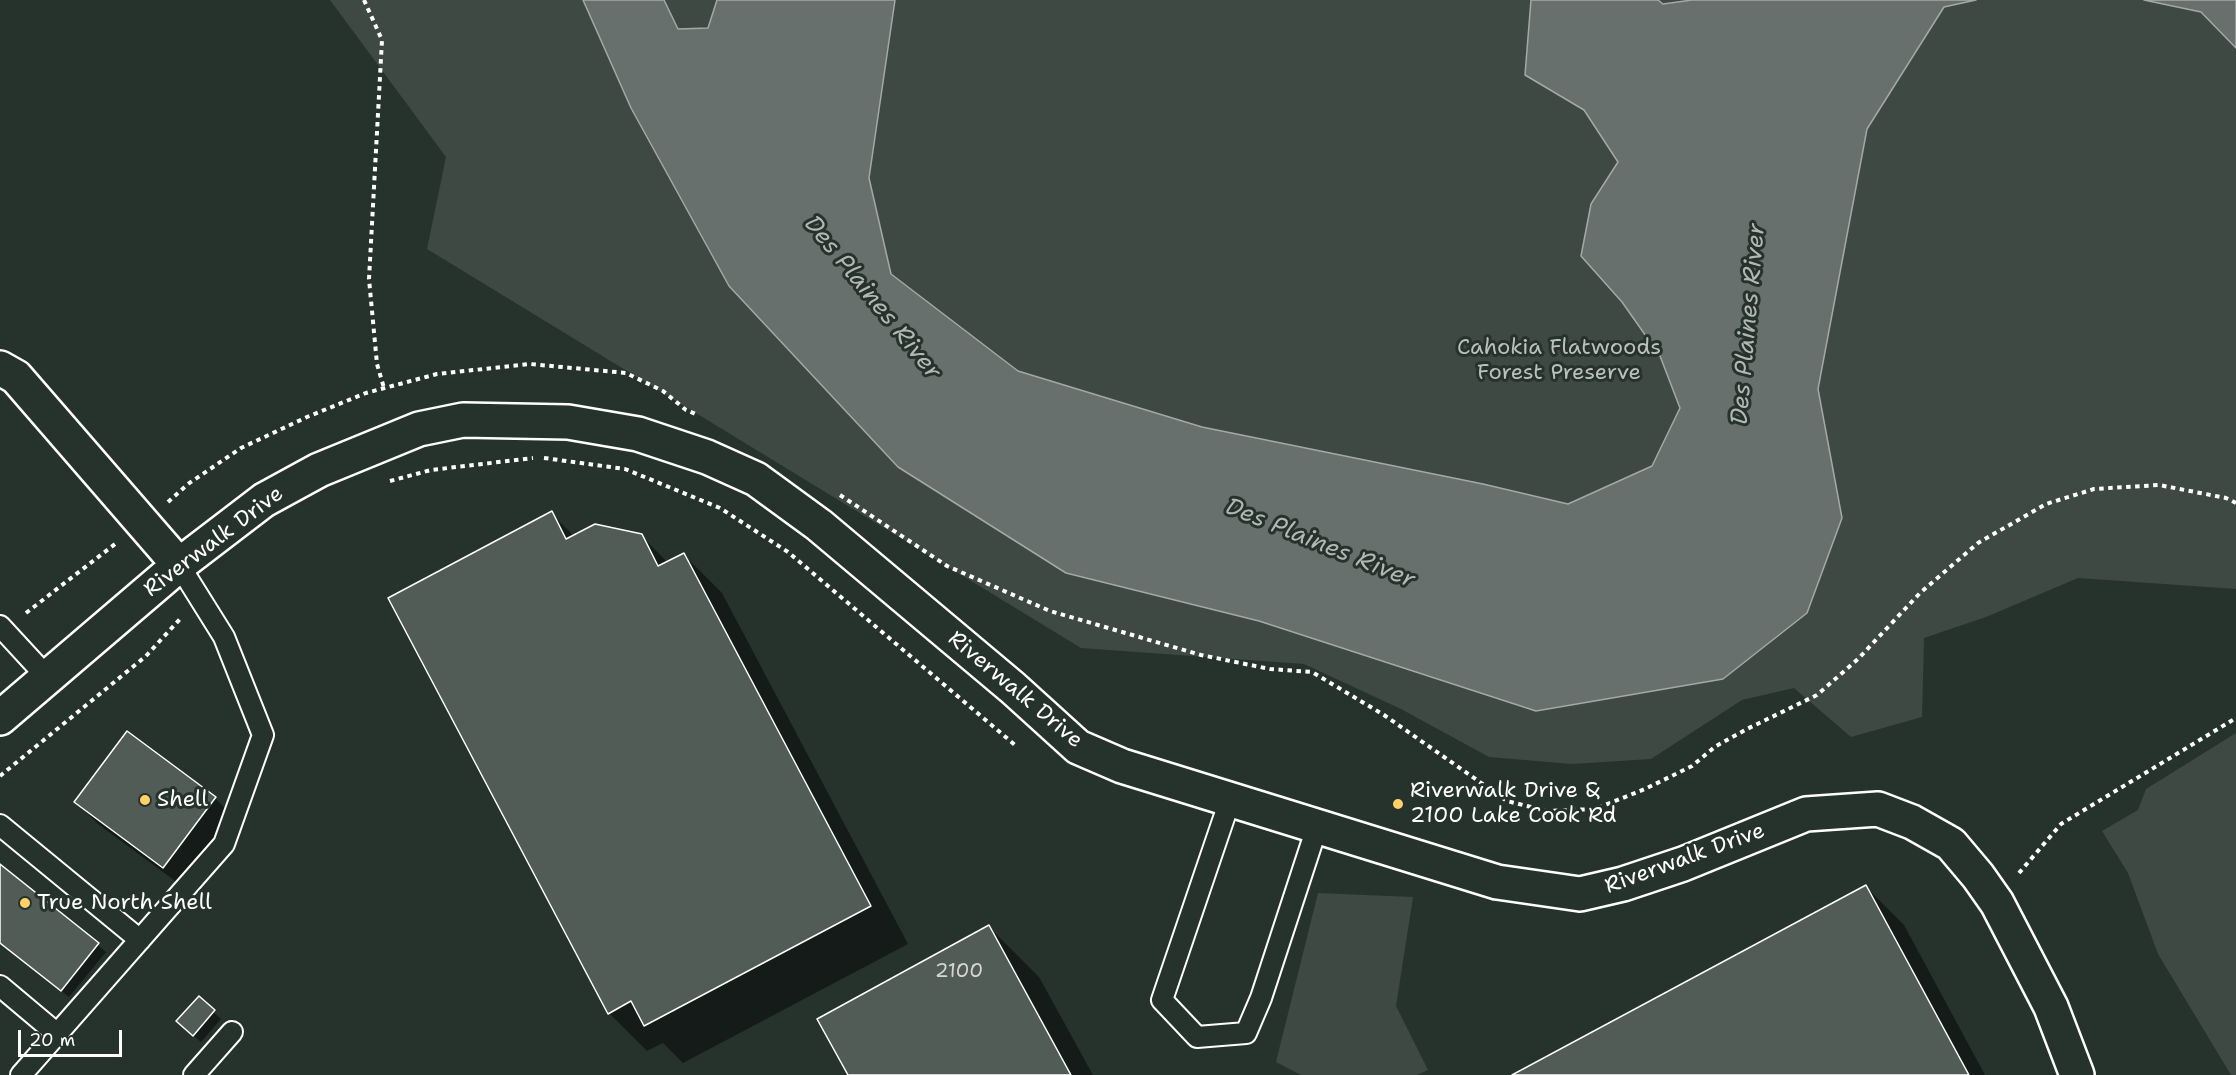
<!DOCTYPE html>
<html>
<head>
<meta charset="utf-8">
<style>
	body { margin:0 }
	#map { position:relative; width:2236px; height:1075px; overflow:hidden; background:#26332d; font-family:"Shantell Sans",sans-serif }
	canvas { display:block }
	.scale { position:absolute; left:18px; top:1030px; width:104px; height:27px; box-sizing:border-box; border:3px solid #fff; border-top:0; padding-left:8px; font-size:18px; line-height:21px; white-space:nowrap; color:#fff; -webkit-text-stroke:4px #26332d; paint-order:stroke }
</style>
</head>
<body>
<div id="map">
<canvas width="2236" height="1075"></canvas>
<div class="scale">20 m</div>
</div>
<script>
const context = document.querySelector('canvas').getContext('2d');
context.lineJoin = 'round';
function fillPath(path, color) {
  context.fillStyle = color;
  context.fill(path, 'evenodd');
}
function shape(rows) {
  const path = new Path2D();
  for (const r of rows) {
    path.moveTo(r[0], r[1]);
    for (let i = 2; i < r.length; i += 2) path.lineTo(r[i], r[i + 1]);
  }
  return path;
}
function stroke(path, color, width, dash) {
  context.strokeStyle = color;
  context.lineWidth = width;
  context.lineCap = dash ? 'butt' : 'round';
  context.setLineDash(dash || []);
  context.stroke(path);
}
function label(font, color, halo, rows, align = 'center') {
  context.font = font + ' "Shantell Sans",sans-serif';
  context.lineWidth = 6;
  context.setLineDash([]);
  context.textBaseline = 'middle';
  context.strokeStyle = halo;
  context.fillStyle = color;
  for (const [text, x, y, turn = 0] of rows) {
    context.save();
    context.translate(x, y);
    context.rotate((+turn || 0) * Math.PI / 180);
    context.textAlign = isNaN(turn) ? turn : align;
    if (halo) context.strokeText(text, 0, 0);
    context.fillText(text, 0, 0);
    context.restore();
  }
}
fillPath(shape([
	[330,0,2236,0,2236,589,2078,578,1986,617,1924,638,1922,717,1851,737,1794,688,1742,700,1651,759,1572,764,1489,757,1401,709,1304,664,1081,648,427,249,446,157],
	[2236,733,2236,1075,2231,1075,2158,954,2128,873,2102,831,2138,810,2146,789],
	[1318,893,1413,897,1396,1006,1428,1070,1417,1075,1301,1075,1276,1062]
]), '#3e4944');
const water = shape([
	[583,0,664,0,678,29,708,28,717,0,895,0,869,178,891,274,1018,371,1202,427,1483,484,1568,504,1652,466,1680,408,1660,356,1622,302,1581,256,1591,204,1618,162,1584,110,1525,75,1531,0,1658,0,1663,4,1692,0,1976,0,1944,7,1867,129,1818,389,1842,518,1807,613,1723,679,1536,711,1259,621,1066,573,898,467,729,286,631,108,583,0],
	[2144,0,2236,0,2236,48,2201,12,2144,0]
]);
fillPath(water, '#67706c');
stroke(water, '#a4a9a7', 1.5);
fillPath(shape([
	[551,513,574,536,641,535,668,563,684,555,722,593,908,944,683,1063,663,1043,647,1051,609,1013],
	[215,798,237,821,186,889,98,824,76,802],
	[0,866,106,952,69,997,0,943],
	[1866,887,1904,925,1985,1075,1515,1075],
	[989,927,1039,977,1093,1075,849,1075],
	[199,999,221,1019,201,1042,185,1029]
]), '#0007');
const building = shape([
	[552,511,566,539,595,524,642,534,658,566,684,553,871,906,644,1026,631,1001,608,1014,388,598,552,511],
	[127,731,216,797,163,868,74,802,127,731],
	[0,864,99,943,61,991,0,943,0,864],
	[1866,885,1969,1075,1512,1075,1866,885],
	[989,925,1071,1075,848,1075,817,1019,989,925],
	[199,996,215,1010,193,1036,176,1021,199,996]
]);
fillPath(building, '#515c57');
stroke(building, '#fff', 1.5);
const lane = shape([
	[0,626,47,677],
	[1230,800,1162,1000,1197,1037,1246,1033,1261,998,1317,827],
	[0,825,140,940],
	[0,986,56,1033],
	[21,1075,224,844,263,735,224,637,179,565],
	[194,1075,232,1032]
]);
const street = shape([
	[0,368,16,377,179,565],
	[0,718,179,565,264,500,319,470,419,429,463,420,568,422,638,434,707,457,756,479,819,525,1013,688,1078,747,1122,766,1497,882,1580,894,1623,884,1683,864,1806,814,1878,809,1912,822,1951,844,1978,876,1997,903,2051,1007,2077,1075]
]);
stroke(lane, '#fff', 24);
stroke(street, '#fff', 38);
stroke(shape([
	[364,0,382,40,369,279,377,364,384,388],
	[544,458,625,469,720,508,788,552,1015,745],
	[390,481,431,470,533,458],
	[840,495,947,566,1050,611,1201,655,1270,669,1312,672,1384,715,1507,801,1547,811,1595,809,1645,789,1692,766,1716,746,1747,729,1817,695,1858,659,1920,593,1978,543,2046,504,2094,489,2159,485,2226,498,2236,503],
	[168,502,188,484,241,448,307,417,366,393,437,374,530,364,626,373,663,391,686,410,698,415],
	[26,613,115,544],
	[0,776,146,656,180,619],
	[2019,873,2061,824,2236,718]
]), '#fff', 4, [4.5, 4.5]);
stroke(lane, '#26332d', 20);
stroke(street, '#26332d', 33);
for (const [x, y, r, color] of [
	[145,800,6,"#ffd166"],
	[1398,804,6,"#ffd166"],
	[25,903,6,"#ffd166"]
]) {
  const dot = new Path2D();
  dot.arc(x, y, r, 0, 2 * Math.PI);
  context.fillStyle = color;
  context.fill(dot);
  stroke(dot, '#26332d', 2);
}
label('20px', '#d4d6d5', null, [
	["2100",959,972]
]);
label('22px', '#bbbfbe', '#26332d', [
	["Cahokia Flatwoods",1559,348],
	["Forest Preserve",1559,373]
]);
label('22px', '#fff', '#26332d', [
	["Riverwalk Drive",214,542,-37],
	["Riverwalk Drive",1015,690,40],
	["Riverwalk Drive",1685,859,-20]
]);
label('22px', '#fff', '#26332d', [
	["Riverwalk Drive &",1410,791],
	["2100 Lake Cook Rd",1410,816],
	["Shell",157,800],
	["True North Shell",37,903]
], 'left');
label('italic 24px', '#b3b8b6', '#26332d', [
	["Des Plaines River",872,298,51],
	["Des Plaines River",1749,324,-85],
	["Des Plaines River",1320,544,22]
]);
</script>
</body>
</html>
